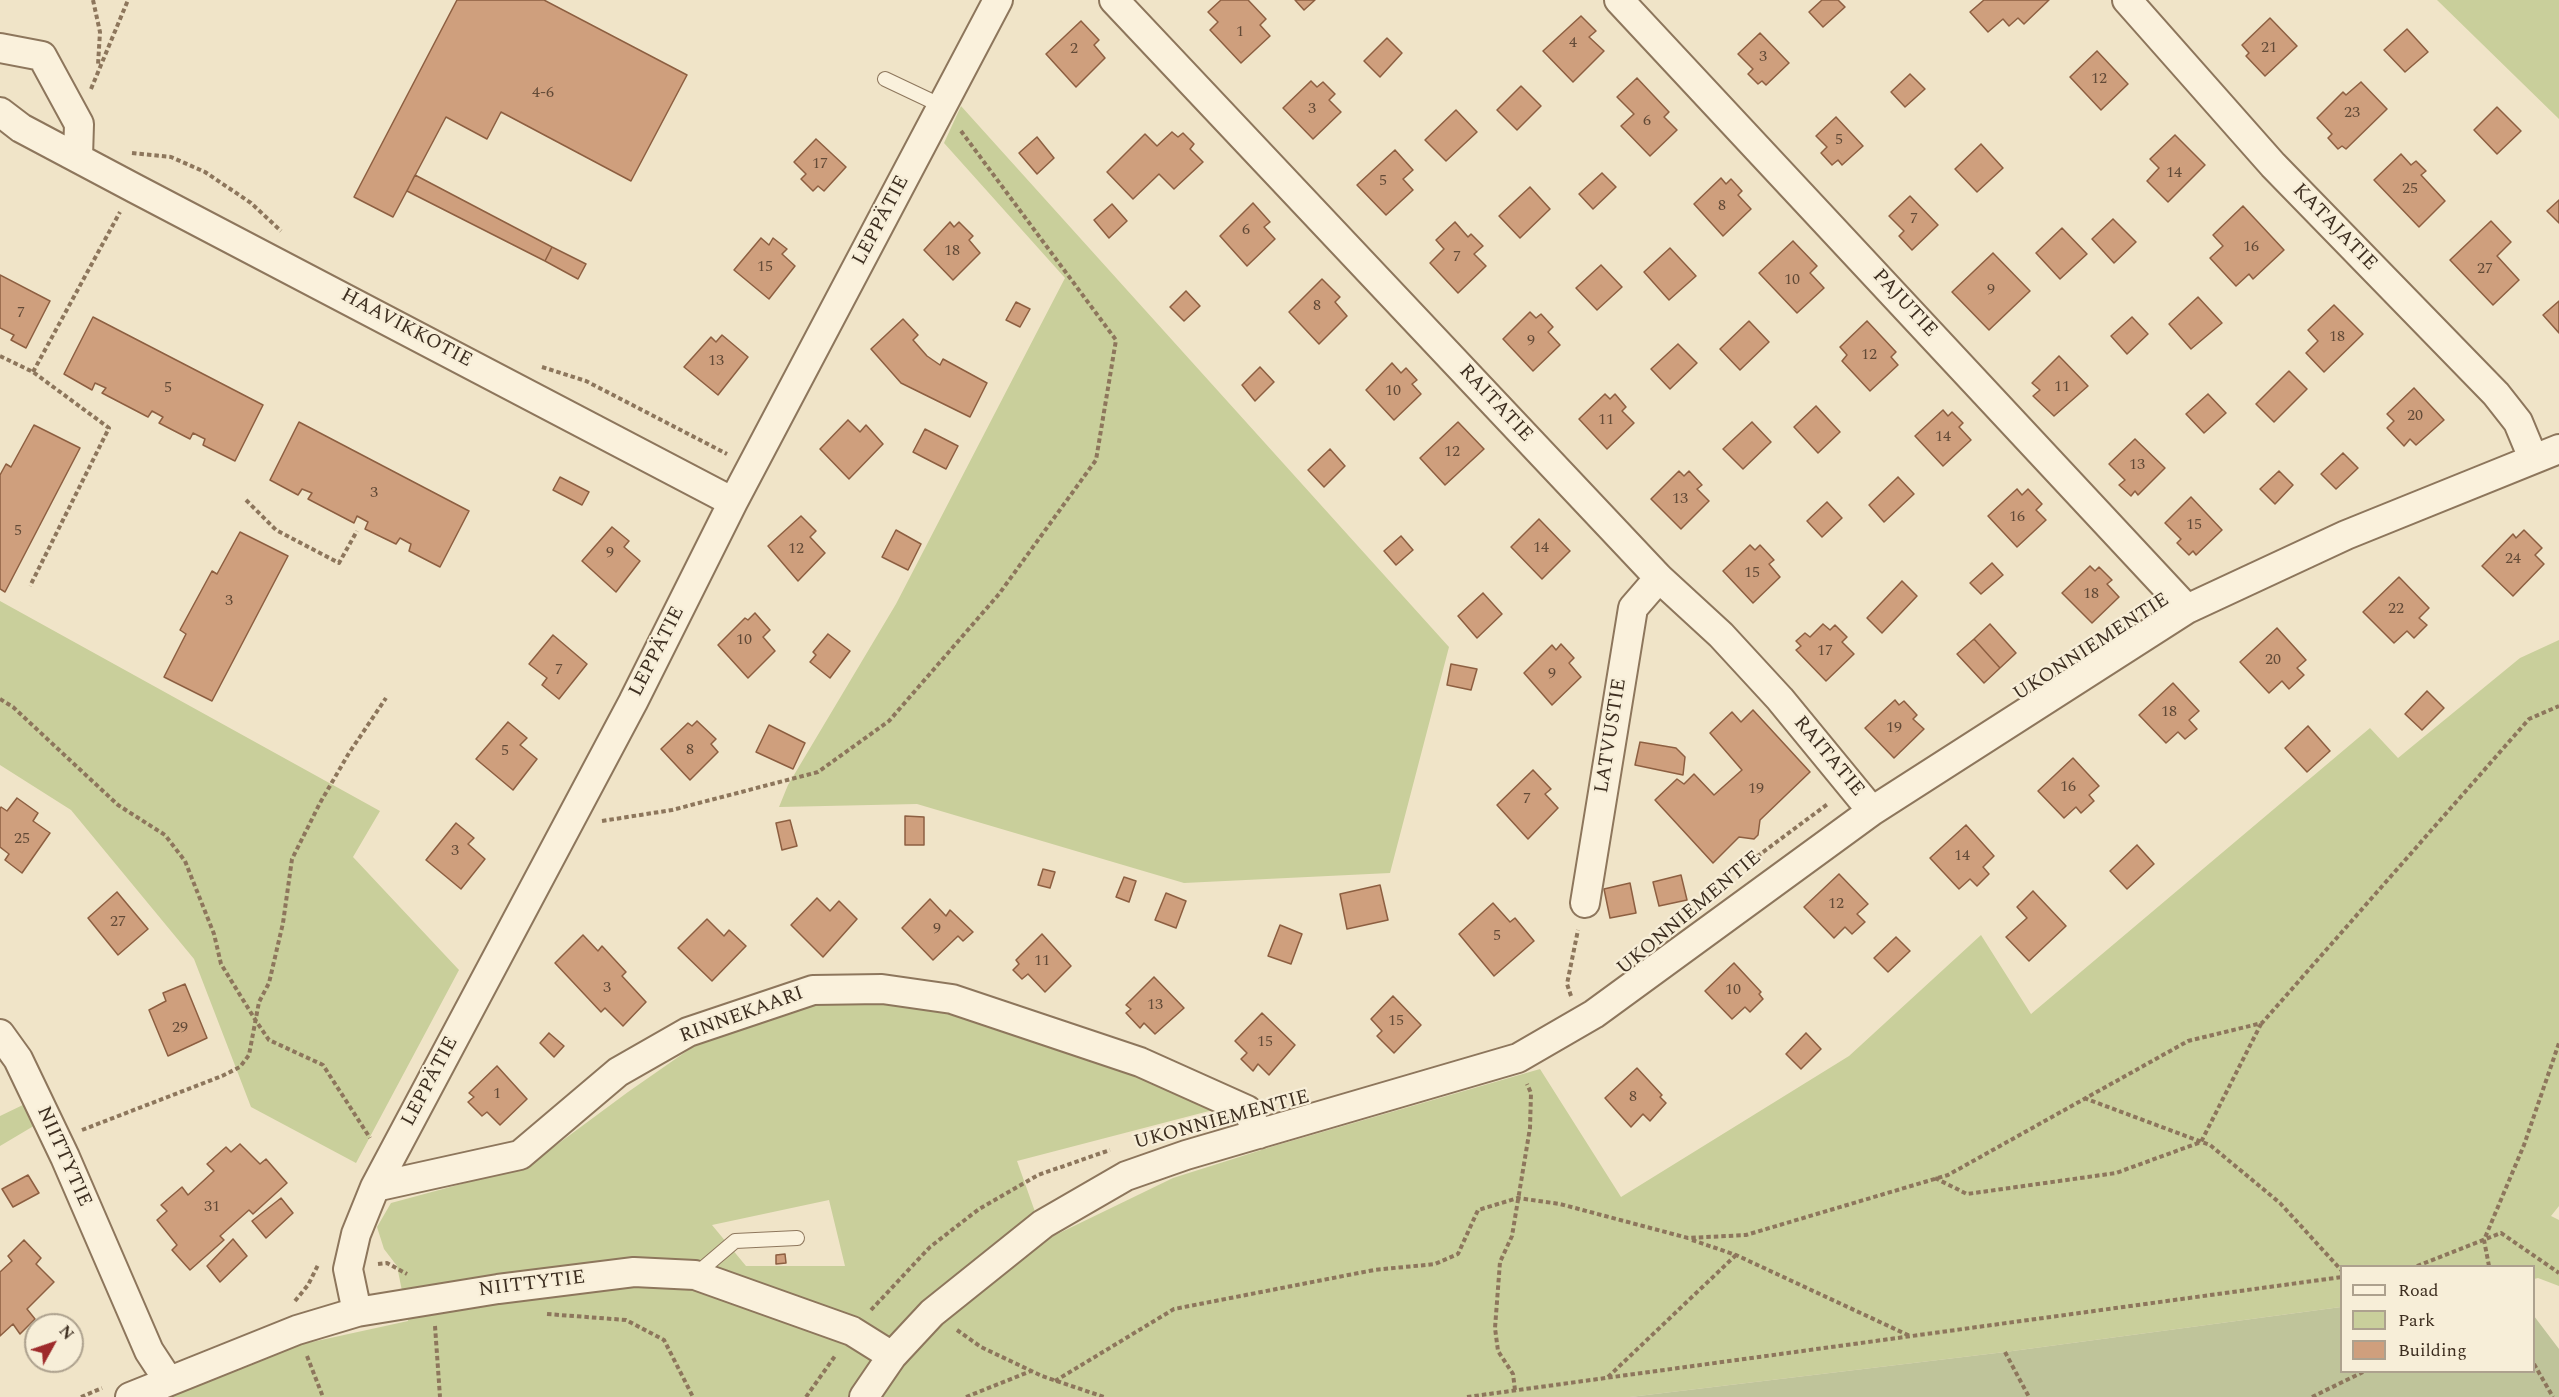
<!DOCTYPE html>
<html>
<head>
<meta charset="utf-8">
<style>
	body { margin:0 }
	#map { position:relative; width:2559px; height:1397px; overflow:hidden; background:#f0e4c8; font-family:Spectral,serif }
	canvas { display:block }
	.legend { position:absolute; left:2340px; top:1265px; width:195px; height:108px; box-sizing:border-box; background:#f7eed8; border:2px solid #ada18e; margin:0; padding:8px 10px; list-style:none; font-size:18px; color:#3d2e20 }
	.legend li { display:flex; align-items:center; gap:12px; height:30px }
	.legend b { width:30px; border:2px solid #ada18e }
	.north { position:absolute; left:24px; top:1313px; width:60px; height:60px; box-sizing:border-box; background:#f7eed8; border:2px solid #ada18e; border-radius:50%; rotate:50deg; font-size:16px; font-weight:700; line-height:24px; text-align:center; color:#3d2e20 }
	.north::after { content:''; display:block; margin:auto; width:21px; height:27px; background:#9e2a2b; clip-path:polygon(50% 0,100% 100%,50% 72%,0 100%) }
</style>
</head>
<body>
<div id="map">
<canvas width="2559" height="1397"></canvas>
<ul class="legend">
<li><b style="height:8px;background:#faf1dc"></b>Road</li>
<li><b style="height:16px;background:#c9cf9b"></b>Park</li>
<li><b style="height:16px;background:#cf9f7d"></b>Building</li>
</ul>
<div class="north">N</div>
</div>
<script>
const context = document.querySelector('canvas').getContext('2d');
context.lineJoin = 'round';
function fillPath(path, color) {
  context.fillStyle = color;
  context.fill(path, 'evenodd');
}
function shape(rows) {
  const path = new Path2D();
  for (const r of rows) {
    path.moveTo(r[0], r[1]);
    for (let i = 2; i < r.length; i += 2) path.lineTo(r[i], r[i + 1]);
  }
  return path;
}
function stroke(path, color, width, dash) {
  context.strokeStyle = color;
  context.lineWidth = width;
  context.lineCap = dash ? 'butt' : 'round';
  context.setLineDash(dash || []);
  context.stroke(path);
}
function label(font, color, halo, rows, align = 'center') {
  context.font = font + ' Spectral,serif';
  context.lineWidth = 4.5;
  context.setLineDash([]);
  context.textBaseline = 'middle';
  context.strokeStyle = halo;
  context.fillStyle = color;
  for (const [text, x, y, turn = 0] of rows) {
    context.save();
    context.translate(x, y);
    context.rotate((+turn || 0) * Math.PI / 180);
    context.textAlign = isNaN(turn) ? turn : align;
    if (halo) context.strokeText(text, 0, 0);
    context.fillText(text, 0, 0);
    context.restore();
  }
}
fillPath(shape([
	[2437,0,2559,0,2559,119],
	[961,106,1449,647,1390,873,1184,883,917,804,779,807,788,785,896,604,1065,278,944,143],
	[0,601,380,811,353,857,459,970,356,1163,251,1107,194,959,71,810,0,765],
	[2559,640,2559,1206,2551,1216,2559,1220,2559,1286,2538,1278,2534,1279,2534,1266,2342,1266,2341,1307,2005,1352,1630,1397,171,1397,289,1347,408,1321,397,1266,384,1249,377,1227,391,1203,528,1166,628,1092,694,1046,816,1004,880,1003,949,1014,1135,1074,1213,1110,1017,1161,1045,1240,1173,1178,1274,1146,1540,1069,1621,1197,1849,1056,1981,935,2031,1014,2370,728,2398,758,2520,658],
	[829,1200,845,1266,746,1266,712,1225],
	[27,1103,37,1124,0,1146,0,1116]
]), '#c9cf9b');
fillPath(shape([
	[2341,1307,2342,1372,2534,1372,2534,1316,2559,1349,2559,1397,1630,1397,2005,1352]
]), '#bfc49a');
const building = shape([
	[457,0,544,0,687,75,631,181,501,112,487,139,446,117,393,217,354,197,457,0],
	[1221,0,1248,0,1266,19,1260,25,1270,36,1241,63,1210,30,1218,22,1208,12,1221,0],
	[1295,0,1315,0,1304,10,1295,0],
	[1822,0,1838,0,1845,7,1823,27,1809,12,1822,0],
	[1984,0,2049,0,2024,24,2018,18,2009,26,2003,19,1988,32,1970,12,1984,0],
	[1581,16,1596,31,1589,37,1604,51,1573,82,1543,51,1581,16],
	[2270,18,2297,46,2265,76,2246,56,2249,53,2242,45,2270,18],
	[1081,21,1099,40,1094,45,1105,58,1076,87,1046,54,1081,21],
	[2407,29,2428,52,2405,72,2384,50,2407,29],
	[1760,33,1789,63,1766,85,1762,81,1758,84,1748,74,1753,69,1738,54,1760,33],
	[1387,38,1402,53,1380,77,1364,61,1387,38],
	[2097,51,2128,84,2101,110,2070,77,2097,51],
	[1910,74,1925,89,1905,107,1891,92,1910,74],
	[1637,78,1669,112,1664,117,1677,130,1650,156,1621,126,1634,114,1617,97,1637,78],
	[1311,81,1317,87,1323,82,1335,94,1329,100,1341,112,1313,139,1283,108,1311,81],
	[2361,82,2387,109,2346,149,2342,146,2338,149,2328,138,2332,134,2317,118,2343,92,2346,95,2361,82],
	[1521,86,1541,106,1517,130,1497,110,1521,86],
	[2497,107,2521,131,2497,154,2474,130,2497,107],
	[1456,110,1477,132,1446,161,1425,140,1456,110],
	[1836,117,1863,146,1842,165,1838,160,1832,165,1821,153,1827,147,1816,136,1836,117],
	[1172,132,1178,137,1183,133,1194,144,1190,149,1203,162,1174,189,1159,174,1133,199,1107,172,1145,134,1157,146,1172,132],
	[2175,135,2205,165,2168,202,2147,181,2159,168,2150,159,2175,135],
	[1037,137,1054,158,1037,174,1019,153,1037,137],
	[816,139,846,167,824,191,818,186,813,191,801,179,806,174,794,162,816,139],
	[1981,144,2003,168,1977,192,1955,169,1981,144],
	[1395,150,1413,170,1403,179,1413,190,1386,215,1357,185,1395,150],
	[2401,154,2411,165,2416,161,2426,171,2421,175,2445,201,2419,227,2374,180,2401,154],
	[1602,173,1616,187,1593,209,1579,194,1602,173],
	[415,175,552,247,545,261,407,191,415,175],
	[1721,178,1726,184,1731,179,1742,191,1738,195,1751,209,1723,236,1694,204,1721,178],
	[1530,187,1550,209,1520,238,1499,216,1530,187],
	[1910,196,1938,225,1912,250,1899,236,1904,231,1889,216,1910,196],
	[2559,200,2559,223,2547,211,2559,200],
	[1253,203,1270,222,1264,227,1275,239,1247,266,1220,236,1253,203],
	[1112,204,1127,221,1109,238,1094,220,1112,204],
	[2243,206,2284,250,2253,279,2249,274,2236,286,2210,258,2223,246,2213,235,2243,206],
	[2113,219,2136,242,2114,263,2092,239,2113,219],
	[2491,221,2511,242,2497,256,2519,280,2493,305,2450,260,2491,221],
	[950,222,954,227,959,222,973,236,969,240,980,253,953,280,924,250,950,222],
	[1455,222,1468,237,1471,234,1483,246,1474,254,1486,266,1458,293,1430,263,1444,249,1436,240,1455,222],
	[2062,228,2087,254,2060,279,2036,253,2062,228],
	[761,238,769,245,773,238,787,249,782,254,795,266,769,299,734,270,761,238],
	[1793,241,1817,266,1810,273,1824,288,1797,313,1759,273,1793,241],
	[552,247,586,264,578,279,545,261,552,247],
	[1670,248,1696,276,1669,300,1644,272,1670,248],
	[1993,253,2030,291,1989,330,1952,292,1993,253],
	[1601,265,1622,287,1597,310,1576,288,1601,265],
	[0,275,50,301,26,348,11,340,14,335,0,328,0,275],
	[1322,279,1340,297,1335,302,1347,316,1319,344,1289,312,1322,279],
	[1186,291,1200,306,1184,321,1170,307,1186,291],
	[2198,297,2222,323,2191,349,2169,324,2198,297],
	[2559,301,2559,333,2543,315,2559,301],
	[1016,302,1030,309,1020,327,1006,320,1016,302],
	[2334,305,2363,334,2324,372,2306,353,2318,341,2308,330,2334,305],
	[1530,312,1536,318,1541,314,1553,327,1548,332,1560,345,1533,371,1503,339,1530,312],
	[93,317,263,405,235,461,203,445,205,439,193,433,190,439,159,423,163,417,152,411,148,417,102,393,106,388,95,383,92,390,64,374,93,317],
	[2132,317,2148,334,2127,354,2111,336,2132,317],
	[903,319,918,335,913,340,927,356,940,365,943,359,987,383,970,417,901,383,871,349,903,319],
	[1749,321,1769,342,1740,370,1720,349,1749,321],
	[1867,321,1896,352,1891,357,1898,365,1870,391,1842,361,1847,355,1840,347,1867,321],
	[722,335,748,357,718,395,684,367,711,337,716,342,722,335],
	[1678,344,1697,363,1670,389,1651,369,1678,344],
	[2059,356,2088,386,2054,416,2033,396,2040,390,2032,383,2059,356],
	[1392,363,1401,373,1406,368,1417,380,1412,384,1421,394,1394,420,1366,390,1392,363],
	[1260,367,1274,382,1255,401,1242,385,1260,367],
	[2289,371,2307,389,2274,422,2256,404,2289,371],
	[2414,388,2444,420,2416,445,2410,439,2404,446,2387,428,2394,421,2387,414,2414,388],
	[1605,394,1610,399,1615,394,1626,407,1622,411,1634,423,1607,449,1579,419,1605,394],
	[2208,394,2226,413,2204,433,2186,414,2208,394],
	[1816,406,1840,432,1818,453,1794,427,1816,406],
	[1943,410,1948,416,1952,412,1963,423,1959,427,1971,440,1943,466,1915,436,1943,410],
	[848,420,860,432,866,425,883,444,849,479,820,449,848,420],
	[299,422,469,511,440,567,409,551,411,544,400,538,396,544,365,529,368,522,357,516,354,523,308,499,312,493,302,489,298,495,270,480,299,422],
	[1458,422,1484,449,1445,485,1420,458,1458,422],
	[1752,422,1771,442,1743,469,1723,449,1752,422],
	[34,425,80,448,5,592,0,589,0,475,6,464,11,467,34,425],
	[925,429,958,446,946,469,913,452,925,429],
	[2135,439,2165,468,2138,495,2135,491,2131,496,2119,485,2125,480,2109,464,2135,439],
	[1330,449,1345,466,1324,487,1308,470,1330,449],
	[2343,453,2358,468,2336,489,2321,474,2343,453],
	[1679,471,1684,476,1689,471,1702,485,1697,489,1709,501,1681,529,1651,499,1679,471],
	[2279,471,2293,485,2275,504,2260,489,2279,471],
	[560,477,589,492,582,505,553,490,560,477],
	[1898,477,1914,494,1884,522,1869,505,1898,477],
	[2017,489,2022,495,2028,489,2042,504,2036,510,2046,520,2017,547,1988,516,2017,489],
	[2191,497,2222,530,2196,555,2193,551,2189,555,2177,543,2181,539,2165,523,2191,497],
	[1827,502,1842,518,1822,537,1807,521,1827,502],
	[801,516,816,531,810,537,825,553,798,581,768,546,801,516],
	[1539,519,1570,551,1542,579,1511,547,1539,519],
	[612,527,629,541,624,547,640,561,616,592,582,561,612,527],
	[896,530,921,544,908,570,882,557,896,530],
	[2524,530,2542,548,2535,555,2544,564,2513,596,2482,566,2513,534,2516,538,2524,530],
	[240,532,288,556,212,701,164,677,186,634,180,630,212,571,217,574,240,532],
	[1401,536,1413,550,1396,565,1384,551,1401,536],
	[1750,545,1755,550,1760,545,1774,560,1769,564,1780,577,1753,603,1723,571,1750,545],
	[1992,563,2003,575,1981,594,1970,583,1992,563],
	[2090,566,2095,571,2099,567,2112,580,2107,584,2119,597,2092,623,2062,593,2090,566],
	[2399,577,2429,608,2419,618,2427,625,2414,638,2407,631,2394,643,2363,612,2399,577],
	[1902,581,1917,596,1882,633,1867,618,1902,581],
	[1483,593,1502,614,1477,638,1458,616,1483,593],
	[755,613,770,630,763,637,775,651,748,678,718,645,745,618,748,620,755,613],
	[1823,624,1830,630,1835,625,1847,637,1842,642,1854,654,1826,681,1796,650,1801,646,1796,641,1805,633,1810,637,1823,624],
	[1990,624,2016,653,2000,668,1974,639,1990,624],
	[2277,628,2306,660,2297,668,2304,675,2289,689,2282,681,2269,693,2240,662,2277,628],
	[828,634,850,651,830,678,810,662,816,655,813,652,828,634],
	[553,635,587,664,559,699,542,685,547,678,529,664,553,635],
	[1974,639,2000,668,1984,683,1957,654,1974,639],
	[1561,644,1574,658,1569,663,1581,677,1552,705,1524,673,1552,645,1556,650,1561,644],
	[1451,664,1477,669,1471,690,1447,685,1451,664],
	[2173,683,2199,711,2189,720,2197,729,2185,739,2178,732,2166,743,2139,715,2173,683],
	[2427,691,2444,708,2422,730,2405,714,2427,691],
	[1895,700,1899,705,1904,701,1917,715,1913,719,1924,729,1894,758,1865,728,1895,700],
	[1753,710,1810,772,1760,820,1758,835,1754,839,1739,837,1713,863,1655,800,1677,779,1684,784,1694,774,1714,795,1742,770,1710,733,1732,712,1741,722,1753,710],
	[697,721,716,739,711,744,718,752,690,780,661,749,688,723,692,726,697,721],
	[508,722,527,738,520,745,537,759,513,790,476,759,508,722],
	[769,725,805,743,793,769,756,752,769,725],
	[2308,726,2330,751,2307,772,2285,748,2308,726],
	[1640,742,1676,748,1685,757,1683,775,1635,765,1640,742],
	[2073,758,2099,786,2089,795,2094,801,2081,813,2076,807,2064,818,2038,791,2073,758],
	[1533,770,1551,789,1545,794,1558,808,1528,839,1497,805,1533,770],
	[17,798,38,813,33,821,50,833,22,873,5,860,9,854,0,847,0,809,1,807,7,811,17,798],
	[905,816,924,817,924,845,905,845,905,816],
	[790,820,797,846,782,850,776,823,790,820],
	[456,823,474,838,468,844,485,859,461,889,426,860,456,823],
	[1966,825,1994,856,1983,867,1989,874,1977,886,1970,879,1959,889,1930,858,1966,825],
	[2137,845,2154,864,2127,889,2110,871,2137,845],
	[1043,869,1055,872,1050,888,1038,885,1043,869],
	[1839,874,1868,904,1857,914,1865,922,1852,934,1845,927,1834,938,1804,907,1839,874],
	[1681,875,1687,900,1659,906,1653,882,1681,875],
	[1124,877,1136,881,1129,902,1116,897,1124,877],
	[1630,883,1636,913,1610,918,1604,889,1630,883],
	[1380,885,1388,920,1347,929,1340,894,1380,885],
	[2033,891,2066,926,2029,961,2006,937,2027,918,2017,907,2033,891],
	[117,892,148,929,118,955,88,918,117,892],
	[1166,893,1186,901,1176,928,1155,920,1166,893],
	[817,898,830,911,839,901,857,919,823,957,791,925,817,898],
	[930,899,946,916,950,910,973,932,963,941,958,936,933,960,902,928,930,899],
	[1493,903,1510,922,1515,918,1534,941,1494,976,1459,934,1493,903],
	[707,919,724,936,729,930,746,946,712,981,678,948,707,919],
	[1280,925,1302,934,1291,964,1268,956,1280,925],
	[1042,934,1071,966,1045,992,1028,974,1022,979,1013,970,1019,964,1016,960,1042,934],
	[583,935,598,951,602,946,626,972,622,976,646,1002,623,1026,605,1008,601,1012,555,963,583,935],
	[1896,937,1910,951,1888,972,1874,958,1896,937],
	[1734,963,1761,992,1759,994,1763,999,1750,1012,1745,1007,1732,1019,1705,991,1734,963],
	[1154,977,1184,1008,1155,1034,1144,1023,1140,1028,1126,1013,1131,1009,1126,1005,1154,977],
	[185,984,207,1038,168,1056,149,1010,166,1001,163,993,185,984],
	[1393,996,1421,1025,1394,1053,1377,1036,1382,1031,1371,1019,1393,996],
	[1262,1013,1295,1045,1269,1075,1258,1064,1253,1071,1241,1059,1247,1053,1235,1041,1262,1013],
	[549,1033,564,1046,554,1057,540,1043,549,1033],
	[1806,1033,1821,1049,1801,1069,1786,1054,1806,1033],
	[497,1066,527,1099,500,1125,487,1112,482,1116,468,1102,474,1097,469,1093,497,1066],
	[1637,1068,1662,1095,1660,1097,1666,1103,1650,1121,1643,1114,1631,1127,1605,1098,1637,1068],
	[240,1144,260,1164,266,1159,287,1183,253,1214,249,1210,220,1236,224,1240,190,1270,172,1250,177,1245,157,1220,167,1211,161,1205,182,1187,188,1195,214,1171,207,1164,226,1147,231,1152,240,1144],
	[28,1175,39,1193,13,1207,2,1189,28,1175],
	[281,1198,293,1213,266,1238,252,1221,281,1198],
	[233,1239,247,1256,220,1282,207,1266,233,1239],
	[24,1240,41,1258,36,1264,54,1282,27,1309,35,1319,20,1334,13,1324,0,1336,0,1272,12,1261,8,1256,24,1240],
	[785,1254,786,1263,776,1264,776,1255,785,1254]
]);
fillPath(building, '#cf9f7d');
stroke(building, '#8d5f41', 1.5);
const service = shape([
	[885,79,942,106],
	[695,1275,735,1241,797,1238]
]);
const minor = shape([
	[1114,0,1659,578,1721,635,1780,699,1872,811],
	[1619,0,2187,609],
	[2127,0,2273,165,2496,394,2518,422,2533,458],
	[0,48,42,56,79,124,78,157],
	[0,112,21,128,134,188,733,502],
	[1585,903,1633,608,1659,578],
	[0,1034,18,1059,65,1157,149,1351,168,1380],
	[375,1187,520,1155,618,1072,688,1032,813,990,882,989,952,999,1140,1062,1247,1110,1259,1134],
	[357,1312,348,1269,356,1234,375,1187,633,702,733,502,998,0],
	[130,1397,297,1330,357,1312,498,1289,634,1272,695,1275,852,1331,892,1356],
	[864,1397,892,1356,932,1313,1043,1224,1126,1176,1186,1155,1518,1058,1594,1014,1872,811,2187,609,2346,535,2559,449]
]);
stroke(service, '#8d765c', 16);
stroke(minor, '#8d765c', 32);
stroke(shape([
	[93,0,100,32,98,65],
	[91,89,128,0],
	[132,153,171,157,205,172,251,203,281,231],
	[0,356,33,372,109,428,30,586],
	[542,367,586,381,727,454],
	[33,372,120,212],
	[246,500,276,530,339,563,357,531],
	[0,699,13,707,118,805,165,835,185,861,214,934,221,964,256,1021,269,1040,323,1065,370,1138],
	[602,821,672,810,818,772,889,721,999,594,1096,460,1116,340,961,131],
	[1751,861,1829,803],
	[1571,996,1567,984,1578,930],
	[2084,1098,2210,1145,2280,1203,2342,1271],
	[82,1130,222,1076,240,1067,249,1055,259,1002,269,983,283,923,292,859,320,803,349,753,386,698],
	[1935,1178,1967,1194,2116,1173,2201,1142,2261,1024],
	[1692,1240,1736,1255,1910,1336],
	[378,1264,387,1263,407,1274],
	[2417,1266,2501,1233,2559,1273],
	[2489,1266,2484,1240,2524,1145,2559,1043],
	[295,1301,308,1285,318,1265],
	[871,1310,930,1247,979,1209,1038,1175,1110,1150],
	[547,1314,626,1320,664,1340,693,1397],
	[435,1326,440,1397],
	[957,1330,981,1347,1042,1376,1104,1397],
	[2005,1352,2029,1397],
	[307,1356,323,1397],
	[2534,1364,2553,1397],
	[1608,1377,1736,1255],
	[1055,1381,1174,1309,1374,1270,1435,1264,1458,1254,1478,1210,1518,1198,1560,1204,1688,1238,1746,1235,1948,1175,2188,1041,2262,1023,2529,719,2559,706],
	[1515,1390,1513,1374,1498,1351,1495,1328,1500,1262,1512,1236,1530,1128,1531,1093,1527,1084],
	[81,1397,102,1388],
	[806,1397,835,1356],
	[966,1397,1031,1371],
	[1467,1397,2342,1277],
	[2312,1397,2363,1372]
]), '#8d765c', 4, [4.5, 3]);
stroke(service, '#faf1dc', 14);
stroke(minor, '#faf1dc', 28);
label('16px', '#624a37', null, [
	["1",1240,33],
	["4",1573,44],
	["21",2269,49],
	["2",1074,50],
	["3",1763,58],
	["12",2099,80],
	["4-6",543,94],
	["3",1312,110],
	["23",2352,114],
	["6",1647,122],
	["5",1839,141],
	["17",820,165],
	["14",2174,174],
	["5",1383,182],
	["25",2410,190],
	["8",1722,207],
	["7",1914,220],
	["6",1246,231],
	["16",2251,248],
	["18",952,252],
	["7",1457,258],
	["15",765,268],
	["27",2485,270],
	["10",1792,281],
	["9",1991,291],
	["8",1317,307],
	["7",21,314],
	["18",2337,338],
	["9",1531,342],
	["12",1869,356],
	["13",716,362],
	["11",2062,388],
	["5",168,389],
	["10",1393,392],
	["20",2415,417],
	["11",1606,421],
	["14",1943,438],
	["12",1452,453],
	["13",2137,466],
	["3",374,494],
	["13",1680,500],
	["16",2017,518],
	["15",2194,526],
	["5",18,532],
	["14",1541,549],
	["12",796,550],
	["9",610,554],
	["24",2513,560],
	["15",1752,574],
	["18",2091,595],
	["3",229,602],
	["22",2396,610],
	["10",744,641],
	["17",1825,652],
	["20",2273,661],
	["7",559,671],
	["9",1552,675],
	["18",2169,713],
	["19",1894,729],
	["8",690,751],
	["5",505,752],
	["16",2068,788],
	["19",1756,790],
	["7",1527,800],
	["25",22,840],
	["3",455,852],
	["14",1962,857],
	["12",1836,905],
	["27",118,923],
	["9",937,930],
	["5",1497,937],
	["11",1042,962],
	["3",607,989],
	["10",1733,991],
	["13",1155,1006],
	["15",1396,1022],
	["29",180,1029],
	["15",1265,1043],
	["1",497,1095],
	["8",1633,1098],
	["31",212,1208]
]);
label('20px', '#3d2e20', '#f7eed8', [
	["LEPPÄTIE",882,221,-62],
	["KATAJATIE",2334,228,46],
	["PAJUTIE",1904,304,47],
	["HAAVIKKOTIE",406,329,28],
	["RAITATIE",1495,404,47],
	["UKONNIEMENTIE",2092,648,-33],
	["LEPPÄTIE",658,652,-63],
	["LATVUSTIE",1612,736,-81],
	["RAITATIE",1828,757,50],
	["UKONNIEMENTIE",1690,914,-40],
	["RINNEKAARI",742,1016,-20],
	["LEPPÄTIE",431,1082,-62],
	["UKONNIEMENTIE",1222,1121,-15],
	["NIITTYTIE",63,1157,66],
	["NIITTYTIE",532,1285,-7]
]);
</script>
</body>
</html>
